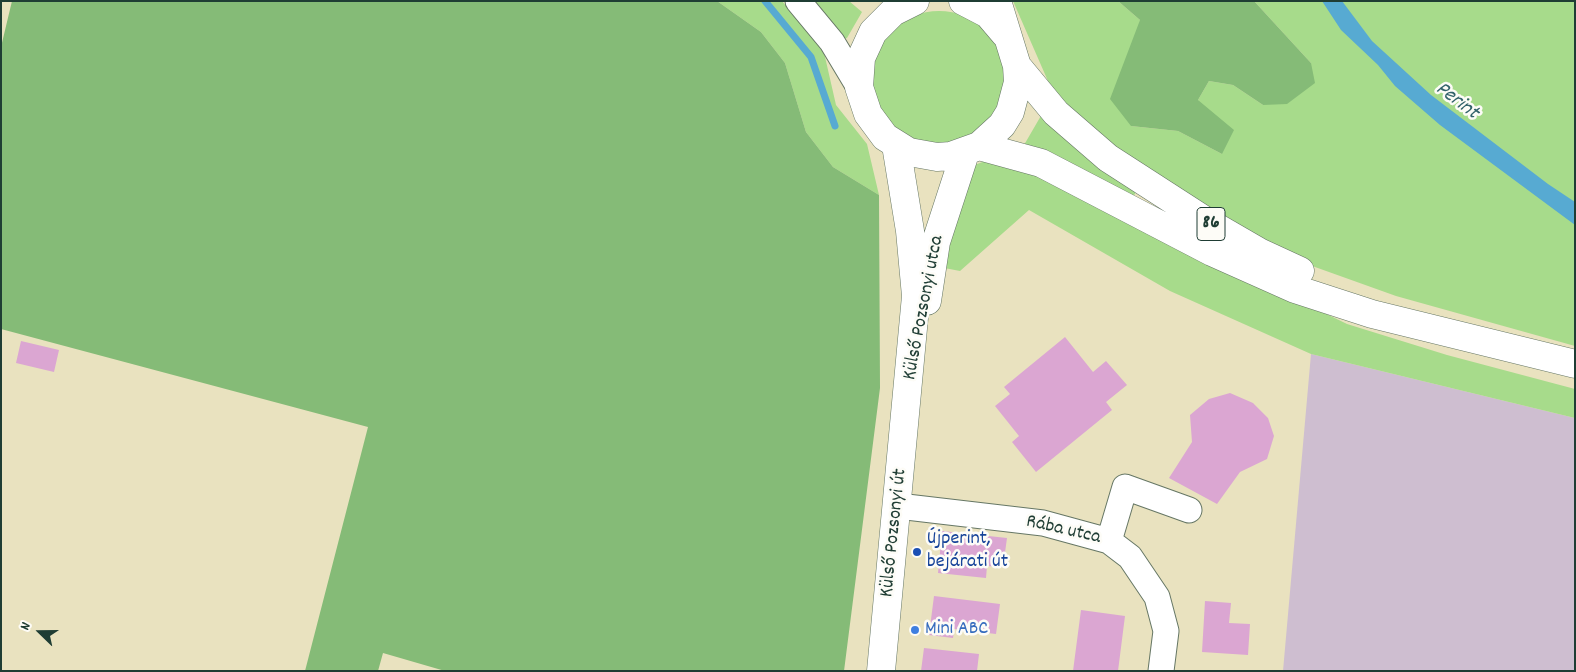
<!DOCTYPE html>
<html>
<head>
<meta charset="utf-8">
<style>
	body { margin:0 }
	#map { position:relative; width:1576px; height:672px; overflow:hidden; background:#e9e2bf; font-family:Dekko,sans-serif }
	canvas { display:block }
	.frame { position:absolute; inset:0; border:2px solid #1f3d34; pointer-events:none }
	.north { position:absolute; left:15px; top:607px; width:50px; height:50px; -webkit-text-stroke:4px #fdfcf7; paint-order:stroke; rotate:292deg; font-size:14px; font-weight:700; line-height:20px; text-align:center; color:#1f3d34 }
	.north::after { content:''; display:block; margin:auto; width:18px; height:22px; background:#1f3d34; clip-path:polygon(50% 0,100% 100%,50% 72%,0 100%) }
</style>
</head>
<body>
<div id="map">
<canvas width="1576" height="672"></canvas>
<div class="frame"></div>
<div class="north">N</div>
</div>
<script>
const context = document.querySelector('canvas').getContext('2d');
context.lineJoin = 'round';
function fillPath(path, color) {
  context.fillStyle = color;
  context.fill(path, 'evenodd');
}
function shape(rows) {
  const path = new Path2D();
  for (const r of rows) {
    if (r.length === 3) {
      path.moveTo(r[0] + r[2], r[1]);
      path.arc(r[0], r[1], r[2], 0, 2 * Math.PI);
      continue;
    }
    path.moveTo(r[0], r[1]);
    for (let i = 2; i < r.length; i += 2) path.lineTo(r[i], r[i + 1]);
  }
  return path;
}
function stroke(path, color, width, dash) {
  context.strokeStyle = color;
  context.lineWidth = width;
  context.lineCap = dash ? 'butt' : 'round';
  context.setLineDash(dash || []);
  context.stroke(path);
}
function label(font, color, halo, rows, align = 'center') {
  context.font = font + ' Dekko,sans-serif';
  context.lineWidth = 5;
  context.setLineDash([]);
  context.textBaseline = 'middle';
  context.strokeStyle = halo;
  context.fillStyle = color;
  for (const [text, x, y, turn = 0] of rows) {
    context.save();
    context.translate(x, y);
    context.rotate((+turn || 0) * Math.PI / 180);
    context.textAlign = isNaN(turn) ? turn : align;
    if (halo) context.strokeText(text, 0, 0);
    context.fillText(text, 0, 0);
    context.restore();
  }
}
fillPath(shape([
	[1311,354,1575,418,1575,671,1283,671]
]), '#cebed0');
fillPath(shape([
	[717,1,782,1,823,48,836,105,867,144,879,195,833,167,806,132,785,63,761,32],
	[812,1,849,1,862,12,847,38,844,39],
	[1013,1,1118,1,1140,20,1131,126,1178,131,1222,154,1198,100,1209,81,1233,85,1263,105,1311,63,1254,1,1575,1,1575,346,1396,296,1315,267,1188,201,1058,104],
	[939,78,67],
	[1042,114,1136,191,1135,194,1133,196,1024,145],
	[993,158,1013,161,1347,324,1447,355,1575,389,1575,418,1311,354,1170,291,1029,210,960,271,934,266,972,166]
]), '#a7db8b');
fillPath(shape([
	[12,1,717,1,761,32,785,63,806,132,833,167,879,195,880,388,844,671,445,671,383,653,378,671,305,671,368,427,1,329,1,47],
	[1118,1,1254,1,1311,63,1315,83,1287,104,1263,105,1233,85,1209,81,1198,100,1234,130,1222,154,1178,131,1131,126,1110,99,1140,20]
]), '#85bb77');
fillPath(shape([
	[1322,1,1342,1,1372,41,1431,95,1548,184,1575,202,1575,225,1440,125,1395,86,1378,65,1341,30]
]), '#57aad2');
stroke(shape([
	[765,1,811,57,835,126]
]), '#57aad2', 7);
fillPath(shape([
	[1065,337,1093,372,1106,361,1127,385,1106,402,1112,410,1036,472,1012,442,1019,436,995,406,1010,394,1004,387],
	[21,341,59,350,54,372,16,363],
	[1230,393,1253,403,1268,418,1274,436,1267,459,1240,472,1217,504,1169,478,1192,442,1190,415,1209,399],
	[942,531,1007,538,1003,567,987,566,986,578,938,573],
	[934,596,1000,604,996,634,954,629,953,638,929,635],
	[1205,601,1231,603,1229,623,1250,624,1248,655,1202,652],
	[1081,610,1125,616,1118,671,1073,671],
	[924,648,979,654,977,671,921,671]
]), '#dba6d2');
const minor = shape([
	[798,1,832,42,859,87],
	[898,506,1043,523,1109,541,1130,557,1157,597,1166,631,1161,671],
	[1109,541,1125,487,1189,510]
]);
const major = shape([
	[915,1,893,12,873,32,861,58,859,87,868,114,885,137,909,152,937,157,951,156,979,146,1002,125,1010,112,1018,82,1017,66,997,1],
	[963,1,988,14,1005,34],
	[1017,66,1056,113,1108,158,1204,220,1261,253,1300,271],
	[979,146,1041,163,1212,252,1295,289,1372,314,1575,364],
	[927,301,936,242,965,153],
	[881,671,916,296,910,231,896,145]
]);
stroke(minor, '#667765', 27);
stroke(major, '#667765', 29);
stroke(minor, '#fff', 25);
stroke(major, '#fff', 28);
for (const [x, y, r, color] of [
	[917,552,5,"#1a4fb4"],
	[915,630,5,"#3f7fe0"]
]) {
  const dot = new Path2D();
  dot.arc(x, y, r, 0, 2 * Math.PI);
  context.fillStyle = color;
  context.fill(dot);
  stroke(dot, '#fdfcf7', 2);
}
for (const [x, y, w] of [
	[1211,224,28]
]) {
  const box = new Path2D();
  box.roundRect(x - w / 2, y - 16.5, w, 33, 4);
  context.fillStyle = '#fdfcf7';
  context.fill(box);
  stroke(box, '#1f3d34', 1);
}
label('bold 19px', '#1f3d34', null, [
	["86",1211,224]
]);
label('20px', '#1f3d34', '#fdfcf7', [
	["Külső Pozsonyi utca",925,308,-79],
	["Rába utca",1063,531,13],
	["Külső Pozsonyi út",895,533,-84]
]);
label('20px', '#164399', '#fdfcf7', [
	["Újperint,",927,540],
	["bejárati út",927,563]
], 'left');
label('20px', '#366cbe', '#fdfcf7', [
	["Mini ABC",925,630]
], 'left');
label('italic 21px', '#33636b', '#fdfcf7', [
	["Perint",1456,102,37]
]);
</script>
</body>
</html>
